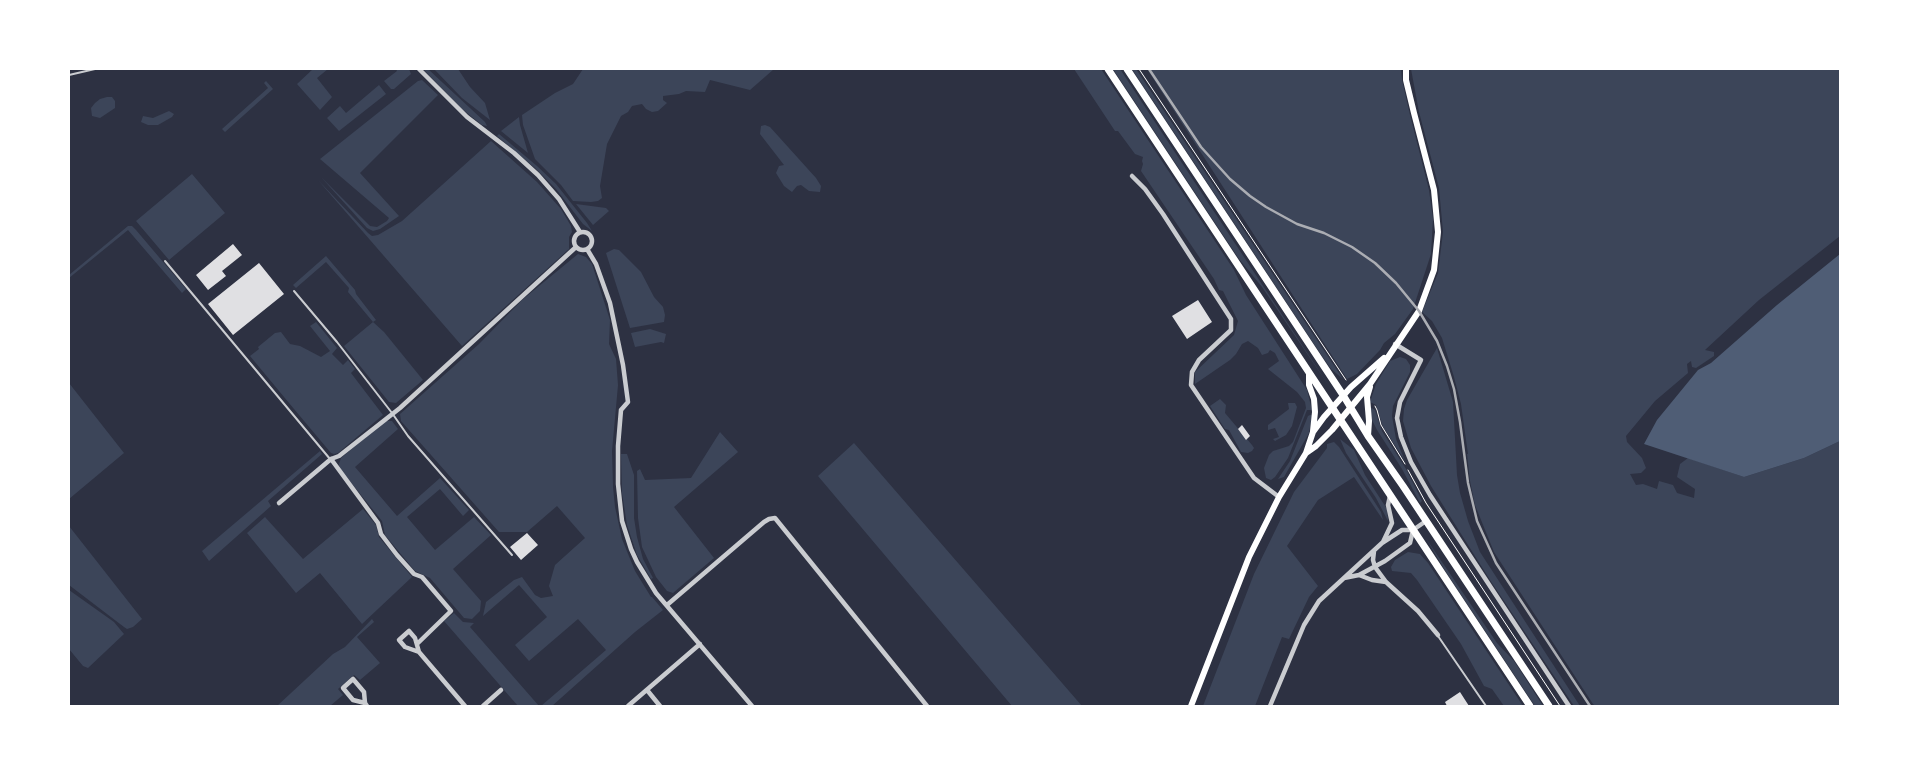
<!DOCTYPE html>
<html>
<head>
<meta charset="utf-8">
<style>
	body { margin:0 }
	#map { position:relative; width:1909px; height:775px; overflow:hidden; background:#2d3142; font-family:"Archivo Narrow",sans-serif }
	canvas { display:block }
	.frame { position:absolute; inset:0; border:70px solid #fff; pointer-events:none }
</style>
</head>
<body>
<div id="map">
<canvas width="1909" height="775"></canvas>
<div class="frame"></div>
</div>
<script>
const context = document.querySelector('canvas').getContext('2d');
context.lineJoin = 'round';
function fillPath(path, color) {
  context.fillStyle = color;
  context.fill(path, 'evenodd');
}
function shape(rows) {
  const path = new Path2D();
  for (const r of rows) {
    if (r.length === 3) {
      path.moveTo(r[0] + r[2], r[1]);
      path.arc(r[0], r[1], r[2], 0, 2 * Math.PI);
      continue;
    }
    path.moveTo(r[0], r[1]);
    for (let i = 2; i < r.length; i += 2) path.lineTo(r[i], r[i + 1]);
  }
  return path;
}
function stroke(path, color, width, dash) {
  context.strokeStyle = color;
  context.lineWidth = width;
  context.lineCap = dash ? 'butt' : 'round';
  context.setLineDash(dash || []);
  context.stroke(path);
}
fillPath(shape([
	[313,69,328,69,317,78,332,97,320,110,297,84],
	[396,69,409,69,411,74,394,89,391,89,384,81,397,71],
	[423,69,428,69,485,122,487,126,482,125,462,109],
	[434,69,458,69,470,87,485,103,490,120,462,98],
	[583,69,774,69,750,90,710,80,705,92,686,91,679,94,663,96,663,100,667,103,658,111,652,112,646,109,642,104,632,106,628,112,621,116,607,144,600,186,602,198,598,201,591,202,573,201,561,185,535,159,523,125,522,115,555,93,573,84],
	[1074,69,1101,69,1234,270,1246,295,1307,390,1312,410,1307,410,1288,458,1275,477,1271,480,1266,478,1264,468,1269,455,1273,451,1289,446,1293,442,1306,408,1305,402,1297,392,1268,369,1279,361,1275,353,1270,350,1268,353,1262,355,1258,348,1248,341,1242,344,1236,354,1230,360,1195,384,1195,372,1234,335,1238,321,1223,291,1219,290,1214,279,1141,171,1143,164,1142,161,1143,157,1135,154,1118,131,1115,131],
	[1113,69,1120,69,1333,392,1262,287,1239,259],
	[1132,69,1136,69,1343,379,1331,369,1316,347],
	[1147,69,1401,69,1402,80,1410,115,1429,190,1433,219,1431,254,1413,309,1395,334,1384,343,1380,350,1357,374,1347,379],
	[1411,69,1840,69,1840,236,1759,300,1705,350,1714,352,1714,356,1696,368,1692,367,1691,361,1687,364,1688,373,1655,401,1626,436,1627,442,1642,458,1646,468,1641,473,1630,474,1636,485,1643,484,1657,489,1659,481,1673,485,1677,493,1694,498,1695,489,1677,477,1680,464,1688,458,1744,477,1804,458,1840,441,1840,706,1595,706,1593,704,1494,552,1475,505,1470,481,1467,454,1468,454,1461,404,1454,377,1442,338,1432,321,1422,312,1438,273,1443,232,1439,188,1419,112],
	[422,80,438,95,360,173,399,216,380,229,373,231,367,228,321,177,370,226,377,227,387,221,389,218,320,159,418,81],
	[266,81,273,89,225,132,222,129,268,88,264,83],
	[379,85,386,94,339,131,327,118,340,106,346,113],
	[107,97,112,97,115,101,115,108,100,118,92,116,91,108,95,103,100,99],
	[169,111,174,114,172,117,158,125,148,125,141,122,143,116,153,118],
	[519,117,520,125,528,153,501,131],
	[765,125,770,127,816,178,821,186,820,192,809,191,801,185,797,186,792,192,784,186,776,173,779,166,784,165,760,134,761,126],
	[499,134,537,166,556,184,587,223,592,231,583,224,556,189,535,168,497,136],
	[491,141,537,182,561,209,571,226,572,232,569,237,569,249,462,346,318,180,368,233,372,236,378,235,402,221],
	[192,174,225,213,169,260,136,221],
	[576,204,606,208,609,211,593,225],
	[128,226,132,226,136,230,186,289,182,293,128,230,69,278,69,275],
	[614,249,619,250,641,272,654,297,663,307,665,315,664,322,630,328,606,253],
	[578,254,586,257,592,264,610,320,609,344,616,359,618,385,612,451,613,487,615,507,622,539,635,571,651,597,652,597,663,610,635,632,552,706,541,706,606,650,578,619,529,661,515,645,547,617,519,585,483,616,486,602,514,580,522,577,535,595,541,598,553,596,549,586,555,565,585,538,557,506,527,532,499,532,401,421,400,414,479,344,522,300],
	[326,256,355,290,356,294,376,320,373,322,384,332,423,380,396,403,389,402,344,346,373,322,348,292,349,288,326,262,296,288,293,285],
	[316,322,337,348,332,354,343,365,348,360,355,369,351,373,383,415,338,453,334,454,331,453,294,409,250,356,259,349,258,347,275,333,281,332,290,344,300,346,321,357,330,351,310,326],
	[650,329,666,334,664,343,661,342,635,347,631,333],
	[1437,348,1453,402,1457,475,1460,493,1468,521,1480,552,1580,706,1574,706,1490,580,1431,486,1411,448,1403,421,1404,409,1407,400],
	[1400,357,1406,359,1410,365,1410,372,1393,406,1392,416,1396,439,1405,461,1383,427,1376,405,1370,402,1376,384,1390,361],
	[69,383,124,453,69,499],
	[1220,399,1226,405,1225,413,1252,445,1254,448,1252,451,1248,453,1241,452,1229,430,1225,429,1210,406],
	[1288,403,1295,403,1297,407,1292,426,1286,435,1275,441,1273,439,1279,437,1275,428,1268,430,1268,425,1289,409],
	[1370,407,1375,410,1382,431,1406,469,1422,501,1420,503,1402,469,1377,430,1372,420],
	[1310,415,1312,415,1309,433,1284,477,1278,479,1290,461,1308,416],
	[385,421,392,421,398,429,355,467,397,516,440,478,469,510,463,516,440,489,407,517,435,550,474,517,491,535,453,569,481,601,480,611,472,619,464,618,430,578,415,571,385,535,382,521,340,469,339,464,341,458],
	[720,432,738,452,674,507,714,558,673,593,667,591,656,577,642,547,638,518,637,471,640,469,645,480,691,478],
	[1340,439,1354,450,1365,475,1387,509,1388,521,1376,498,1346,453],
	[1334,442,1339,447,1381,512,1383,520,1354,477,1318,500,1287,546,1318,586,1309,597,1289,639,1282,637,1255,706,1203,706,1254,574,1294,492,1327,448,1327,444],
	[854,443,1082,706,1012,706,818,476],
	[320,451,322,454,268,501,271,506,209,561,202,551],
	[621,454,627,454,634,475,634,518,637,537,643,559,653,578,651,579,637,555,627,525,622,493],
	[363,509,376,525,379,537,412,577,362,624,320,573,296,593,247,533,265,517,303,559],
	[69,526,142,619,133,627,127,629,124,627,69,585],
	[1425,537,1497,643,1514,661,1543,706,1535,706,1446,572],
	[1408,552,1420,554,1428,563,1523,706,1504,706,1492,689,1484,686,1461,644,1417,580,1411,573,1392,571,1391,567,1395,560],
	[69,590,114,622,124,634,88,668,83,666,69,649],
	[454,613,463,622,474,623,470,627,539,706,518,706,444,621],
	[372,619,374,622,357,637,380,663,360,680,354,675,338,689,343,695,330,706,277,706,333,654,345,647]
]), '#3c4559');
fillPath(shape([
	[1840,254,1840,441,1804,458,1744,477,1644,444,1657,420,1698,370,1711,363,1777,305]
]), '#4f5d75');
fillPath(shape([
	[233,244,242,255,222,271,226,276,208,290,196,275],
	[259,263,284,294,233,335,208,304],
	[1198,300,1212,322,1187,339,1172,316],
	[1242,425,1250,436,1246,440,1238,429],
	[527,533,538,545,521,560,510,547],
	[1460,692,1469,706,1447,706,1445,702]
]), '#e0e0e3');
stroke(shape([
	[1139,69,1346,380],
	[1375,406,1377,410,1381,425,1405,464],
	[1408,470,1426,503,1560,706]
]), '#fff', 1);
stroke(shape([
	[69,75,95,69],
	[165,261,330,459],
	[294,291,337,342,392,413,408,436,512,555],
	[1438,636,1486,706]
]), '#caccd0', 2);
stroke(shape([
	[419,69,467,117,514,153,538,175,559,199,580,232],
	[1132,176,1145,189,1163,214,1231,319,1231,330,1199,360,1192,372,1191,385,1254,478,1279,497],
	[583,241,9],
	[587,249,596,264,610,303,623,365,628,402,621,410,618,446,618,484,622,521,631,549,637,562,656,593,752,706],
	[1395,344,1421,360,1400,402,1397,418,1401,437,1411,462,1430,495,1569,706],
	[331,459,378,523,381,534,397,555,414,574,422,577,451,611,417,644],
	[279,503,331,459,339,456,400,408,576,247],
	[1383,542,1392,523,1388,505,1390,496],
	[1374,551,1373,560,1375,567,1386,582,1418,611,1438,635],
	[1359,575,1372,580,1386,582],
	[1344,578,1359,575,1385,561,1410,543,1413,530],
	[667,605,764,522,769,519,775,518,927,706],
	[419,652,415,638,409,631,399,640,405,647,419,652,465,706],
	[647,690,660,706],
	[365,703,364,692,353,679,343,688,353,700,365,703,367,706],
	[483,706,501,690],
	[628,706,700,644],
	[1270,706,1304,625,1319,601,1382,543,1402,530,1413,530,1426,521]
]), '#caccd0', 4.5);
stroke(shape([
	[1309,374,1309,385,1314,399,1315,412,1313,431],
	[1368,436,1369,421,1367,397,1370,387],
	[1306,453,1316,446,1332,430,1370,384,1419,311,1434,270,1438,232,1434,190,1414,113,1406,80,1406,69],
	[1191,706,1249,557,1279,497,1306,453,1313,432,1324,417,1351,387,1384,358]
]), '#fff', 6);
stroke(shape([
	[1108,69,1530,706],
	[1127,69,1343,395,1368,436,1403,486,1549,706]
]), '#fff', 7);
stroke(shape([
	[1149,69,1201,147,1230,179,1250,196,1266,207,1297,224,1324,233,1352,247,1375,263,1396,283,1419,311,1437,341,1447,366,1454,389,1460,422,1468,483,1477,521,1496,563,1590,706]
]), '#abadb3', 2.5);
</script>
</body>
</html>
